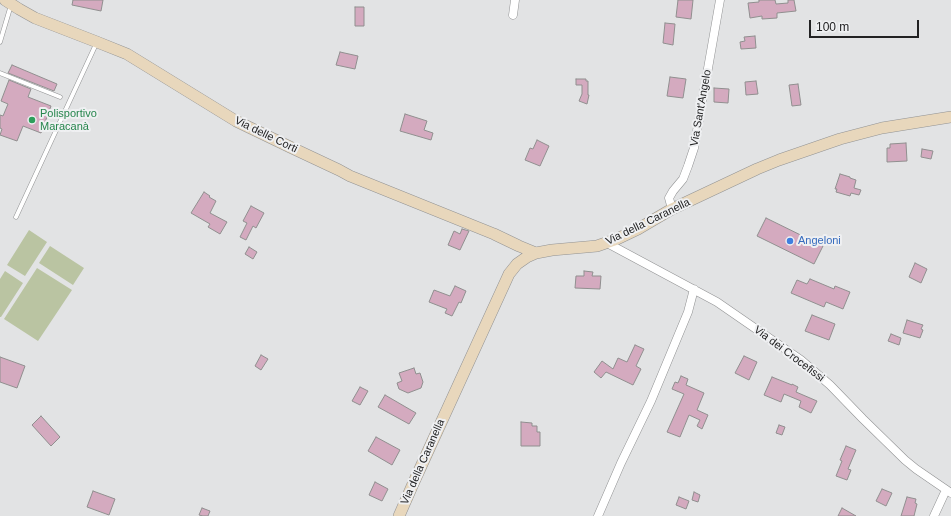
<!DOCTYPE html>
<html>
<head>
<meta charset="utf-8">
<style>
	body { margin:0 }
	#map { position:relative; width:951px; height:516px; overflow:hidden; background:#e2e3e4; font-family:Arial,sans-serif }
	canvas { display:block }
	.scale { position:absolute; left:809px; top:20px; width:110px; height:18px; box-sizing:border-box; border:2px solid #222223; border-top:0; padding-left:5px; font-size:12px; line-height:14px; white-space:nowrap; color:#222223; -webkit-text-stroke:3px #eff0f2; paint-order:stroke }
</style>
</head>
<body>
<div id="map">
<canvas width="951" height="516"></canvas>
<div class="scale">100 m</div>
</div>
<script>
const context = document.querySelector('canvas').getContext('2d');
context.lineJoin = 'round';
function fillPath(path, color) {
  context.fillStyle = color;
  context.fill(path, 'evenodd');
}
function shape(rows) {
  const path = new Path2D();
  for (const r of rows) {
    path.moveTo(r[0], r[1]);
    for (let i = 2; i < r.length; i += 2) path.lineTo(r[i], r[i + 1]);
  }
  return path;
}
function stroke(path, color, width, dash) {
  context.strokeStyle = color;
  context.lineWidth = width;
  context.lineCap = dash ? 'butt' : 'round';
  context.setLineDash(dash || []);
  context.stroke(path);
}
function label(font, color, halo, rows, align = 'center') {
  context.font = font + ' Arial,sans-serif';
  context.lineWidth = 4;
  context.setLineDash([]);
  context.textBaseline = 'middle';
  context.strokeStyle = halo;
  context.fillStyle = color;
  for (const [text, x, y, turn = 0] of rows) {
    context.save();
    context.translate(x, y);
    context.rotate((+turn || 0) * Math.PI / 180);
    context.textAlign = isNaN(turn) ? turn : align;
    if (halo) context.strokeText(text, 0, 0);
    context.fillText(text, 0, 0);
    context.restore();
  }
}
fillPath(shape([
	[29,230,47,242,25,276,7,265],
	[50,246,84,268,73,285,39,263],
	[37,268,72,290,38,341,4,319],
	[5,271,23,283,1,317,0,317,0,279]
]), '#bac4a2');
const building = shape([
	[73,0,103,0,101,11,72,5,73,0],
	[678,0,693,0,691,19,676,17,678,0],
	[759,0,775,0,776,4,788,3,788,0,794,0,796,11,777,13,777,18,762,19,762,16,750,18,748,3,759,2,759,0],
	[355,7,364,7,364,26,355,26,355,7],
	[665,23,675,24,673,45,663,43,665,23],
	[755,36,756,48,741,49,740,42,745,41,744,37,755,36],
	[340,52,358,56,355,69,336,65,340,52],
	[12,65,57,84,54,91,8,73,12,65],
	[670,77,686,79,683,98,667,96,670,77],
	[576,79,586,79,586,81,588,81,588,95,589,95,587,104,579,101,582,94,582,85,576,85,576,79],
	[9,80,31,89,28,97,51,106,41,133,23,126,17,141,0,135,2,129,0,128,0,115,3,116,8,104,1,101,9,80],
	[756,81,758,94,746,95,745,82,756,81],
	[798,84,801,105,792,106,789,85,798,84],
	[714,88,729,89,728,103,714,102,714,88],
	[405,114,427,121,424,130,433,133,431,140,400,131,405,114],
	[537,140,549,146,540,166,525,160,530,148,533,149,537,140],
	[906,143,907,161,887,162,887,148,890,148,890,144,906,143],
	[922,149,933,151,931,159,921,157,922,149],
	[840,174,850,177,850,178,856,180,854,188,861,190,859,195,851,193,850,196,836,192,837,189,835,189,840,174],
	[204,192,210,196,209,197,216,201,210,213,227,222,220,234,208,227,210,224,191,213,204,192],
	[251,206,264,213,256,228,253,226,246,240,240,237,247,223,243,221,251,206],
	[766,218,823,246,814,264,757,236,766,218],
	[462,229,469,231,460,250,448,245,454,231,460,234,462,229],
	[249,247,257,252,253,259,245,254,249,247],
	[915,263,927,269,921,283,909,277,915,263],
	[584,271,593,272,592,276,601,276,600,289,575,288,576,276,584,276,584,271],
	[810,279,834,289,835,286,850,292,843,309,826,302,824,307,791,293,797,280,807,284,810,279],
	[455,286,466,291,461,303,459,302,452,316,445,313,447,309,429,302,434,290,450,296,455,286],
	[812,315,835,324,829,340,805,331,812,315],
	[907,320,923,325,921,329,923,330,920,338,903,333,907,320],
	[891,334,901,338,899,345,888,341,891,334],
	[635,345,644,349,636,366,641,369,633,385,606,372,601,378,594,372,602,361,613,369,618,358,627,362,635,345],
	[261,355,268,359,261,370,255,366,261,355],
	[744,356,757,362,749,380,735,373,744,356],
	[0,357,25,366,17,388,0,382,0,357],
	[414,368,416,374,420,373,423,382,421,388,408,393,399,389,397,383,402,381,399,373,414,368],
	[681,376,688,379,686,385,704,393,697,410,708,415,702,429,697,426,700,420,689,415,680,437,667,432,684,394,672,389,675,382,678,383,681,376],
	[772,377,792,385,792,384,798,387,796,392,817,401,811,413,799,407,801,401,784,394,781,402,764,395,772,377],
	[360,387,368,391,360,405,352,401,360,387],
	[385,395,416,413,409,424,378,407,385,395],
	[41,416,60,437,51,446,32,425,41,416],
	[521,422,532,423,532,426,537,426,537,432,540,432,540,446,521,446,521,422],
	[779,425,785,427,782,435,776,433,779,425],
	[376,437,400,450,392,465,368,451,376,437],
	[846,446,856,450,848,469,851,470,847,480,836,476,842,461,840,460,846,446],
	[375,482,388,489,382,501,369,495,375,482],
	[882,489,892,493,886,506,876,501,882,489],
	[93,491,115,499,109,515,87,507,93,491],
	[694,492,700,495,698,502,692,500,694,492],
	[679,497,689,501,686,509,676,505,679,497],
	[907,497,916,499,915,503,917,504,914,516,901,516,907,497],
	[202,508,210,511,208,516,203,516,199,515,202,508],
	[842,508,856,516,838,516,842,508]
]);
fillPath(building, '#d4aabf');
stroke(building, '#908f8f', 1);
const lane = shape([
	[0,42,11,5],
	[0,73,60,97],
	[16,217,97,42]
]);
const street = shape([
	[513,15,515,0],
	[672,209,669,198,673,191,683,179,688,166,694,148,720,0],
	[607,243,717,302,801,360,830,385,863,419,905,460,916,469,951,493],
	[598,516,621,463,651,401,688,312,694,289],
	[934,516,946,490]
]);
const secondary = shape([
	[5,0,19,9,35,18,97,42,127,54,236,121,290,147,339,170,350,176,494,234,519,246,536,253],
	[399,516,413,484,509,274,517,264,527,257,536,253,552,250,597,246,617,239,638,229,672,209,757,169,779,160,840,139,882,128,951,117]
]);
stroke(lane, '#919293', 5);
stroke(street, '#919293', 9);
stroke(secondary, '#919293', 12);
stroke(lane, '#fff', 4);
stroke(street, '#fff', 8);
stroke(secondary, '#e8d7bc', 11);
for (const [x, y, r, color] of [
	[32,120,4,"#2e9e5b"],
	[790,241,4,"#3f7fe0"]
]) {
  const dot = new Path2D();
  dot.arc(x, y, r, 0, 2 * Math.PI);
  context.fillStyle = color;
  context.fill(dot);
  stroke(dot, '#eff0f2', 1.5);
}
label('11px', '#222223', '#eff0f2', [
	["Via Sant'Angelo",701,108,-80],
	["Via delle Corti",266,135,26],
	["Via della Caranella",648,222,-26],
	["Via dei Crocefissi",789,354,37],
	["Via della Caranella",423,462,-66]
]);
label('11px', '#27864d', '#eff0f2', [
	["Polisportivo",40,114],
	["Maracanà",40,127]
], 'left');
label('11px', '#366cbe', '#eff0f2', [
	["Angeloni",798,241]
], 'left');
</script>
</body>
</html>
